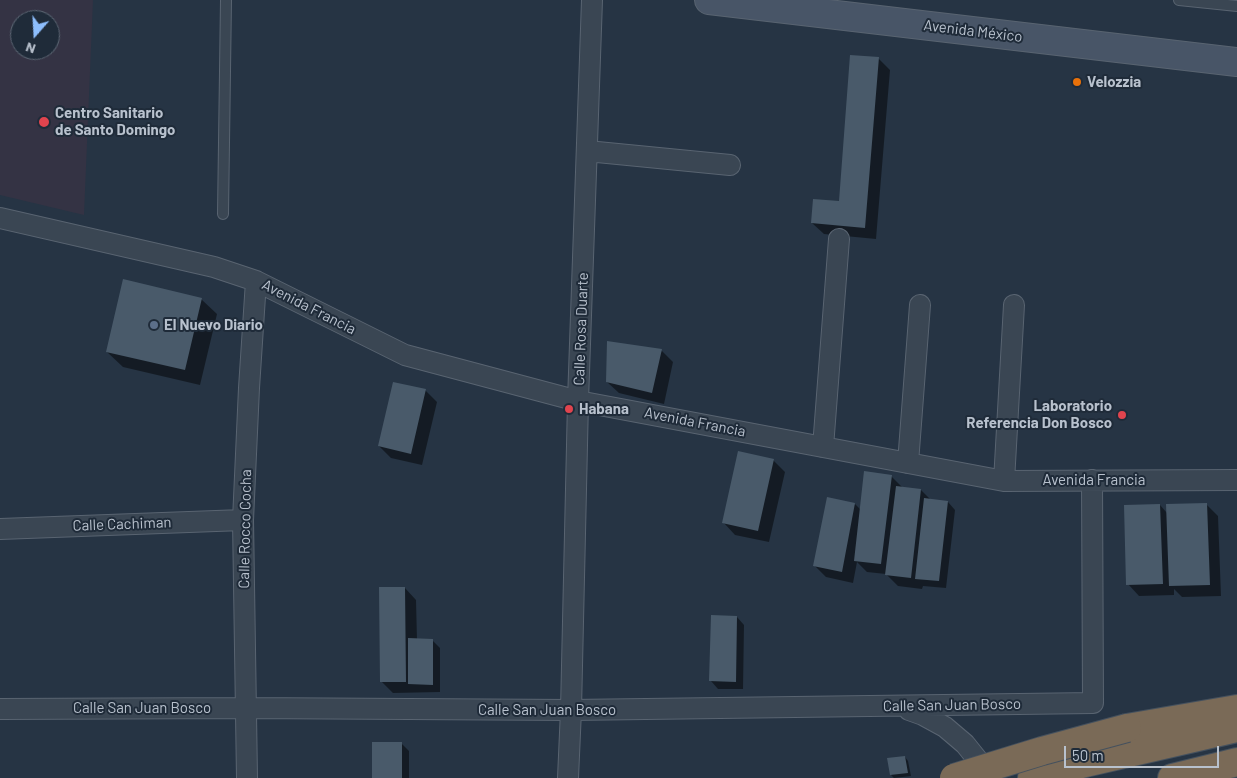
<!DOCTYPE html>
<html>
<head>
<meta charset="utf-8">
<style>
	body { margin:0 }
	#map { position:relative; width:1237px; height:778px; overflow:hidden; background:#263444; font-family:Barlow,sans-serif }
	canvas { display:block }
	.north { position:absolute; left:10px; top:10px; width:50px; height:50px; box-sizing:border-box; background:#1f2b39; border:1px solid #5c6774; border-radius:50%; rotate:199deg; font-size:14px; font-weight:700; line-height:20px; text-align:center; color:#b8c1cd }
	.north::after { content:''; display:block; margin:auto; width:18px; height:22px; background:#8dbefd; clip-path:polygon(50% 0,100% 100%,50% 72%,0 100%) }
	.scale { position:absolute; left:1064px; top:746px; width:155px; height:22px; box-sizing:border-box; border:2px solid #b8c1cd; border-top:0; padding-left:6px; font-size:15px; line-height:18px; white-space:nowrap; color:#b8c1cd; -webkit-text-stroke:4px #1f2b39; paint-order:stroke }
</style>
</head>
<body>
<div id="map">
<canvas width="1237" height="778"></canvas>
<div class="north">N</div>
<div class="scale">50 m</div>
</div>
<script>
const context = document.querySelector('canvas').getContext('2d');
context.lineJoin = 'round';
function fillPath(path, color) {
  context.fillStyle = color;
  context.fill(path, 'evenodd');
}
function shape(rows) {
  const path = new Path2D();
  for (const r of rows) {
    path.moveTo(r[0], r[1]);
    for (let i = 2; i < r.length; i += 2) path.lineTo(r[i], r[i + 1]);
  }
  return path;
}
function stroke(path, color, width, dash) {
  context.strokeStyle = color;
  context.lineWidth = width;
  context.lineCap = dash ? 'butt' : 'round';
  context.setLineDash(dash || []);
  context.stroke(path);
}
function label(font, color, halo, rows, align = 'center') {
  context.font = font + ' Barlow,sans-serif';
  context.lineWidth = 4;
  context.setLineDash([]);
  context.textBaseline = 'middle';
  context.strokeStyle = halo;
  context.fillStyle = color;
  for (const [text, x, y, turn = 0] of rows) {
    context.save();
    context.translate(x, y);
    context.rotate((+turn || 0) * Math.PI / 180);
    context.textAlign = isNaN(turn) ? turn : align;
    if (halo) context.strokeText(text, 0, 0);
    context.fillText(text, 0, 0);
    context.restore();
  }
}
fillPath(shape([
	[0,0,93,0,84,215,0,195],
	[20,20,50,20,50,50,20,50]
]), '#343344');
fillPath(shape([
	[878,58,890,70,876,239,824,234,812,223,840,202],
	[201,299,217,314,200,385,123,367,107,352],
	[662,351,673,362,664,404,619,393,607,382],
	[425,390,437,402,422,465,391,458,379,446],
	[773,460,785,472,769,542,735,535,724,523],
	[891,476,903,488,921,490,931,500,948,502,955,510,946,588,923,586,922,589,898,586,886,574,867,572,857,562,853,583,826,577,815,566,855,504,861,510],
	[1206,504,1218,516,1221,596,1182,597,1174,589,1174,595,1139,596,1128,584,1160,505,1167,513],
	[405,588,416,600,417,640,432,640,440,648,440,692,393,693,381,681],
	[737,617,744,625,743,689,718,689,711,681],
	[401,743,409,751,409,778,373,778],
	[905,757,908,761,911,776,894,778,891,775]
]), '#0007');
fillPath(shape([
	[850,55,879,57,865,228,811,223,813,199,839,201],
	[123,279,202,298,185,370,106,352],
	[607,341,662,349,652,393,606,382],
	[393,382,426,389,411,454,378,446],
	[738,451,774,459,758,531,722,523],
	[864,471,892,475,881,564,854,561],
	[896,486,921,489,911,578,885,575],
	[827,497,855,503,842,572,813,566],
	[924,498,948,501,939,581,915,579],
	[1207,503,1210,585,1169,586,1166,504],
	[1160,504,1163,584,1126,585,1124,505],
	[379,587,405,587,406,682,380,682],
	[711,615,737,616,736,682,709,681],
	[408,638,433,639,433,685,408,684],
	[372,742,402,742,402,778,372,778],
	[905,756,908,773,890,775,887,758]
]), '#495a6a');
const lane = shape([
	[1179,0,1237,6],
	[223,214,226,0]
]);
const street = shape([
	[587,151,730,165],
	[0,218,214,267,256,281,405,355,578,401,1004,481,1237,480],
	[823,447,839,239],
	[908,463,920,305],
	[1004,481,1014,305],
	[0,529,243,520],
	[0,709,246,708,571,710,1093,703,1092,480],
	[909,710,923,715,945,727,965,744,981,764,988,778],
	[247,778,243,520,249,388,256,281],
	[568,778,571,710,578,401,592,0]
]);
const secondary = shape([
	[709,0,1237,62]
]);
const highway = shape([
	[1127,728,1237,709],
	[1032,778,1085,763,1237,728],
	[1172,778,1237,762]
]);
stroke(lane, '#596471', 12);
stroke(street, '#596471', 22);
stroke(secondary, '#596471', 30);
stroke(highway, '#45515e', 30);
stroke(lane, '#3a4653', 10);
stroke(street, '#3a4653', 20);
stroke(secondary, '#485567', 28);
stroke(highway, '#7a6a57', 28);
const highwayBridge = shape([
	[954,778,1042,751,1127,728]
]);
stroke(highwayBridge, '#45515e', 30, []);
stroke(highwayBridge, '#7a6a57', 28);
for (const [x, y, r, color] of [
	[1077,82,5,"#e8710a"],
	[44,122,6,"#e0444e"],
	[154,325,5,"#5c6f8a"],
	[569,409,5,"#e0444e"],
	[1122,415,5,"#e0444e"]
]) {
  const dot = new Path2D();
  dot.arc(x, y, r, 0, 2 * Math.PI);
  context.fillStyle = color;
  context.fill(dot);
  stroke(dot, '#1f2b39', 2);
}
label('15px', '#b8c1cd', '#1f2b39', [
	["Avenida México",973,31,7],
	["Avenida Francia",309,307,27],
	["Calle Rosa Duarte",581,329,-88],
	["Avenida Francia",695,422,11],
	["Avenida Francia",1094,480],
	["Calle Cachiman",122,524,-2],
	["Calle Rocco Cocha",245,529,-89],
	["Calle San Juan Bosco",952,705,-1],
	["Calle San Juan Bosco",142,708],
	["Calle San Juan Bosco",547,710]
]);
label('bold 15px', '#b8c1cd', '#1f2b39', [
	["Velozzia",1087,82],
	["Centro Sanitario",55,113],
	["de Santo Domingo",55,130],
	["El Nuevo Diario",164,325],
	["Laboratorio",1112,406,"right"],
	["Referencia Don Bosco",1112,423,"right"],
	["Habana",579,409]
], 'left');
</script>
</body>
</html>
